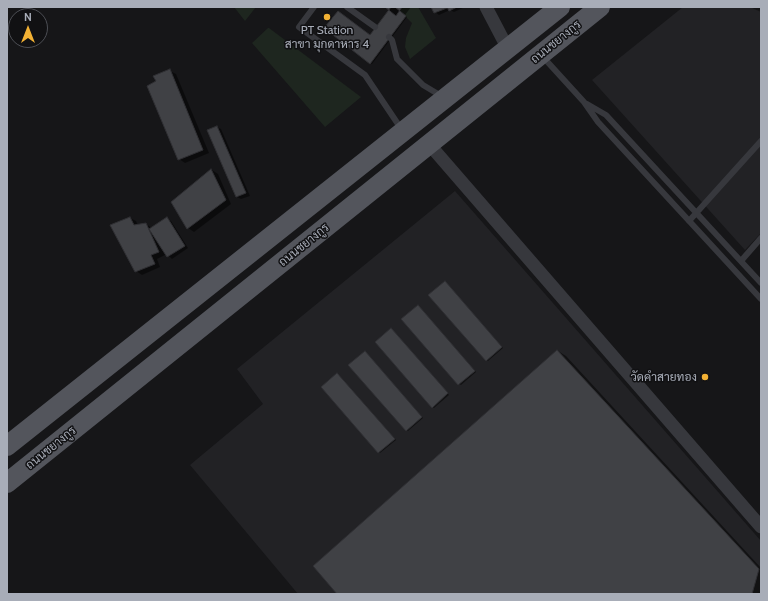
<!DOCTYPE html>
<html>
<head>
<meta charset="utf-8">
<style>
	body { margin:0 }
	#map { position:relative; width:768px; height:601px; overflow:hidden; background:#161618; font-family:Cabin,sans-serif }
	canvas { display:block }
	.frame { position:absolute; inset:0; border:8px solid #a8adb8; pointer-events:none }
	.north { position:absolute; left:8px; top:8px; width:40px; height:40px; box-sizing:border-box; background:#111113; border:1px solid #4d4f55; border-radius:50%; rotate:0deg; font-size:11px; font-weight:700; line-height:16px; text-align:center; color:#a8adb8 }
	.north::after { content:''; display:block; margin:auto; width:14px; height:18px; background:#f2b134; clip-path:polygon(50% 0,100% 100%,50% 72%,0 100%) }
</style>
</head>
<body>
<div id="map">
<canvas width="768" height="601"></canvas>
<div class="frame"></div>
<div class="north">N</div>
</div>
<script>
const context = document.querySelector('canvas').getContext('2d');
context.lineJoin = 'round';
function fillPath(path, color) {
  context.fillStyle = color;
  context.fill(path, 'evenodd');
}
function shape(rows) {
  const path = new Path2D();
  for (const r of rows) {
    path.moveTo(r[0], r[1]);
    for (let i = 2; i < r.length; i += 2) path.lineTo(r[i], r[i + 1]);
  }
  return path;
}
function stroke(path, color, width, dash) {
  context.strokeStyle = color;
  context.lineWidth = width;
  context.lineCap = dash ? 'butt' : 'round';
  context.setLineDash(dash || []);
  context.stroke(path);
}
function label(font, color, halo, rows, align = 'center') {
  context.font = font + ' Cabin,Sarabun,sans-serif';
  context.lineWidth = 3;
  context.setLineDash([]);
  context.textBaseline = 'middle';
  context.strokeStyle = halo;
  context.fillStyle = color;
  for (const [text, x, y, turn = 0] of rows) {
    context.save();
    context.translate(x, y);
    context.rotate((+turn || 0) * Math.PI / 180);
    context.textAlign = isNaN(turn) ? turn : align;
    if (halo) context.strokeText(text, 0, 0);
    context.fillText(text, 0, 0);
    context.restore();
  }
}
fillPath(shape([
	[683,7,750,7,761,12,761,233,745,250,592,80],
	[455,191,761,541,761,594,298,594,190,465,263,404,237,369]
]), '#222225');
fillPath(shape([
	[234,7,256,7,245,21],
	[402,7,418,7,436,38,410,59,405,47,406,38,412,23,400,11],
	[268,28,269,28,361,97,325,127,252,43]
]), '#1e261f');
fillPath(shape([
	[386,7,411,7,405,15,407,17,372,64,370,63,390,10],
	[432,7,465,7,454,12,450,10,439,15,435,12],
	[170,71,176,74,209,153,185,163,179,159,158,82],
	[217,127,221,129,250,196,241,199,237,197,208,131],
	[212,170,218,174,231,204,194,232,188,228,173,202],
	[130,218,136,221,138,226,146,224,152,228,167,219,171,221,188,248,172,259,167,254,157,259,160,267,142,275,136,271],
	[446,283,503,348,488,361,486,360],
	[419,307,476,372,461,385,459,384],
	[391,329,449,395,434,408,432,407],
	[558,351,566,356,761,568,761,594,338,594],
	[366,353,423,418,408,431,406,430],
	[339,375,396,440,380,453,323,387]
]), '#0007');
const building = shape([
	[385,7,402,7,396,16,385,7],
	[391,7,395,7,406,16,370,64,324,28,338,11,370,35,391,7],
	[431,7,447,7,447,8,434,13,431,7],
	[447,7,457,7,449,11,447,7],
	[170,69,203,150,178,160,147,86,156,81,153,76,170,69],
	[217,126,246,193,236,197,207,130,217,126],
	[211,169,226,200,187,229,171,202,211,169],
	[130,217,134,225,146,223,159,252,151,255,155,264,135,272,110,225,130,217],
	[167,217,185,246,167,257,149,229,167,217],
	[445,281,502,347,486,361,428,295,445,281],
	[418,305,475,371,458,385,401,319,418,305],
	[391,328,448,393,432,408,375,342,391,328],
	[557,350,759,569,752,594,337,594,313,566,557,350],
	[365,351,422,417,406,431,348,365,365,351],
	[337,373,395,439,378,453,321,387,337,373]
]);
fillPath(building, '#404145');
stroke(building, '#303034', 1);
stroke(shape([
	[314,7,299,27,365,75,402,130],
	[347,7,375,27],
	[389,37,392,40,397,59,423,85,443,97],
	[543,57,584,102,598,122,761,299],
	[587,104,606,115,761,283],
	[689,221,761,141],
	[741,261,761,238]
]), '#37383d', 6);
stroke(shape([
	[486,7,508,49],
	[429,144,761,527]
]), '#37383d', 13);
stroke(shape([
	[7,446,560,7],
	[7,483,600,7]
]), '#53555c', 20);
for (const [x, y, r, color] of [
	[327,17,4,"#f2b134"],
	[705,377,4,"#f2b134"]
]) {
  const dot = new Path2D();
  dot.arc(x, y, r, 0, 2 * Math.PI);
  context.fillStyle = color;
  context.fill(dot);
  stroke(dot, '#111113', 1.5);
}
label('12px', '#a8adb8', '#111113', [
	["PT Station",327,30],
	["สาขา มุกดาหาร 4",327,44],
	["วัดคำสายทอง",697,377,"right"]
]);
label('12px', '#a8adb8', '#111113', [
	["ถนนชยางกูร",556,42,-39],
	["ถนนชยางกูร",304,245,-39],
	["ถนนชยางกูร",51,448,-39]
]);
</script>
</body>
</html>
